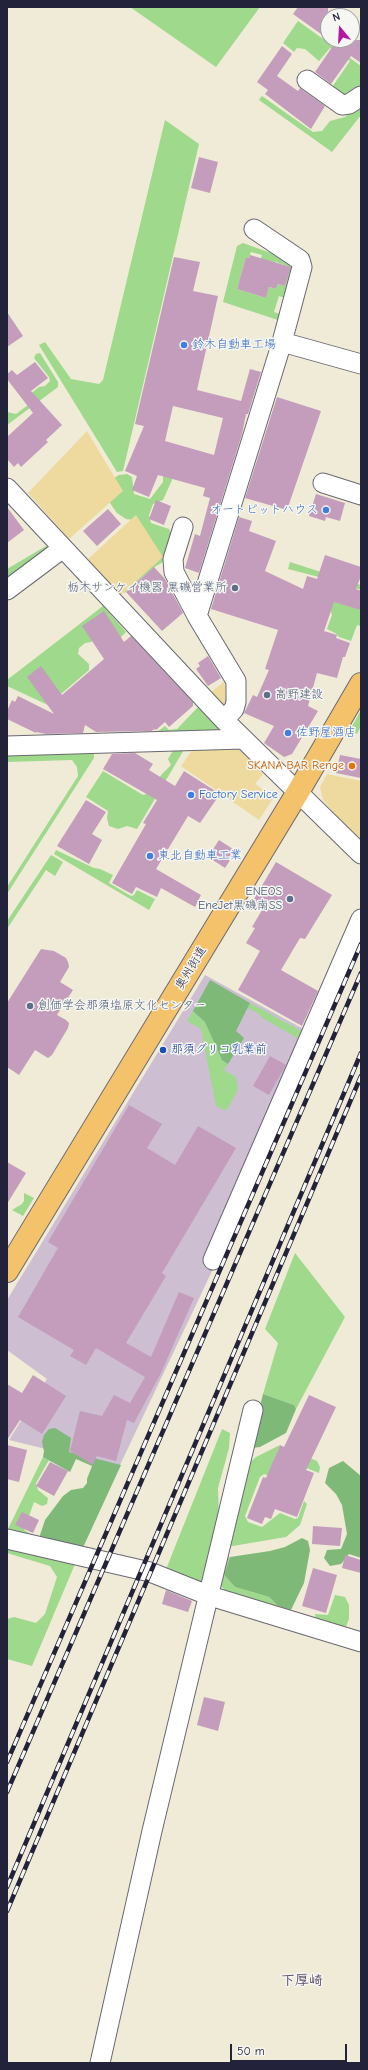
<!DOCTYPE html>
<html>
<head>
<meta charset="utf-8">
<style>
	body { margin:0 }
	#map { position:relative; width:368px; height:2070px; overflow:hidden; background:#efebd7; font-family:"Comic Neue",sans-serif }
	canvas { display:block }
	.frame { position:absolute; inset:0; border:8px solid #22223b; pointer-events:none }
	.north { position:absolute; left:320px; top:8px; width:40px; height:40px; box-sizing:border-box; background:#f6f6f2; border:1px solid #a1a1a9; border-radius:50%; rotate:342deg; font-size:11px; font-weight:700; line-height:16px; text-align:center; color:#22223b }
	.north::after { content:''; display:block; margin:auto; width:14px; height:18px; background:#b5179e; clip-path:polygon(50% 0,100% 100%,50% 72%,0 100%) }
	.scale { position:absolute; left:230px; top:2044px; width:117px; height:18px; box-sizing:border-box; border:2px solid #22223b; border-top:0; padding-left:5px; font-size:12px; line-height:14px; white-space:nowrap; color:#22223b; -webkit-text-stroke:3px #f6f6f2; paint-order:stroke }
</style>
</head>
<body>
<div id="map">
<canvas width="368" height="2070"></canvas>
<div class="frame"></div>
<div class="north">N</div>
<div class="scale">50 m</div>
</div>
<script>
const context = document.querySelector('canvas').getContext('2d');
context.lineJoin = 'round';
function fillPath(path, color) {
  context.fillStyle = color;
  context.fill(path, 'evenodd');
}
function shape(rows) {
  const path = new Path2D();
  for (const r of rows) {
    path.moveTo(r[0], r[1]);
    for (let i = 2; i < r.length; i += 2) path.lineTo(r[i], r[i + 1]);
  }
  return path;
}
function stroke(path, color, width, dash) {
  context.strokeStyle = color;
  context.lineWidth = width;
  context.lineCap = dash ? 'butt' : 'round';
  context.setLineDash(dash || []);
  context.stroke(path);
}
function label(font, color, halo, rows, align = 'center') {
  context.font = font + ' "Comic Neue","Klee One",sans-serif';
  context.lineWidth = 3;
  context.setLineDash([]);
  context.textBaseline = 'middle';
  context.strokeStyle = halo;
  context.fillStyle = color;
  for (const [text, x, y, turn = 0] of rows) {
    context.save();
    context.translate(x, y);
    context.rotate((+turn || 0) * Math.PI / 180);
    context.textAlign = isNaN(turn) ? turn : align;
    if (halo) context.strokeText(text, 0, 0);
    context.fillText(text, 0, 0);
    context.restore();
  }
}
fillPath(shape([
	[205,975,307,1031,204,1263,213,1269,119,1467,9,1440,47,1379,7,1350,7,1300]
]), '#cdbed2');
fillPath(shape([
	[130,7,260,7,216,67],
	[298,21,361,66,361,89,348,99,330,90,350,61,330,48,319,61,305,49,297,48,294,52,283,43],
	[262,96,313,132,322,131,330,121,345,117,361,102,361,115,332,152,259,100],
	[165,120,199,144,123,471,117,472,39,345,45,342,71,379,99,384,103,380],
	[243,243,296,262,288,299,279,296,274,312,283,315,281,321,223,302,237,246],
	[251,252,262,255,260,261,276,262,290,267,285,286,278,284,276,289,269,287,266,298,237,289,246,257,249,258],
	[40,353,58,382,58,387,7,425,7,412,16,414,28,405,24,399,39,387,45,386,50,381,49,377,34,358,36,354],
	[172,472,172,480,163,500,153,504,149,515,151,523,169,529,172,535,165,561,156,566,124,593,121,589,135,520,126,519,117,513,112,506,108,499,109,481,119,475,127,474,132,477,134,494,150,499,163,482,163,474],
	[46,546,51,550,7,584,7,569],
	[290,562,361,585,361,590,337,582,361,610,361,626,357,625,351,641,339,637,335,633,327,629,332,615,319,577,288,569],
	[103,606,126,632,115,643,102,634,91,642,85,643,79,648,78,654,89,664,89,670,48,705,7,686,7,680],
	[199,706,223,731,161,736,157,732,165,726,169,730,177,729],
	[361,710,361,726,357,734,350,730],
	[94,748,94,758,7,894,7,887,78,776,77,767,72,760,7,762,7,750],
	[185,748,137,829,127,826,118,829,109,826,107,818,108,811,86,797,103,771,143,795,149,793,162,774,171,765,168,759,174,749],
	[56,850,94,868,100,869,113,875,109,883,131,896,134,895,137,890,155,899,149,910,54,854],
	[51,855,63,862,55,876,46,870,7,929,7,921],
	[250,1003,305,1033,301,1040,264,1019,259,1014,248,1008],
	[193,1011,205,1022,222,1060,228,1064,224,1070,236,1077,238,1090,226,1111,216,1106,201,1029,187,1021],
	[24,1193,34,1198,23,1216,12,1210,22,1204,24,1201],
	[295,1253,345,1317,296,1409,294,1405,263,1394,278,1343,265,1329],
	[222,1429,230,1433,229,1448,218,1488,219,1518,206,1580,194,1586,163,1577],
	[280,1445,273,1462,282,1467,290,1450,317,1461,320,1467,319,1473,291,1462,282,1481,264,1474,260,1477,245,1516,248,1522,262,1527,280,1513,295,1519,298,1518,304,1501,307,1504,300,1525,286,1537,227,1547,249,1463,256,1457],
	[43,1457,49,1460,36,1483,38,1490,48,1498,47,1504,42,1506,34,1502,24,1530,34,1536,7,1531],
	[7,1547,75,1564,32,1666,7,1659,7,1619,14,1617,36,1623,45,1614,57,1577,50,1566,7,1553],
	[230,1557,224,1575,235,1587,269,1597,278,1606,226,1592,218,1582,223,1559],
	[335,1595,345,1597,349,1605,349,1619,345,1629,316,1621,315,1614,328,1615]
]), '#9ed98c');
fillPath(shape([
	[210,980,250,1003,236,1031,244,1038,228,1064,222,1060,205,1022,193,1011],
	[263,1394,294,1405,296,1409,286,1433,260,1447,252,1448,252,1438],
	[55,1428,71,1438,69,1452,121,1465,80,1554,42,1543,40,1535,45,1520,63,1496,71,1490,83,1488,87,1483,87,1479,92,1466,76,1459,70,1472,43,1457,44,1451,42,1442,44,1435,49,1429],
	[343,1461,361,1476,361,1558,349,1554,341,1564,330,1566,324,1558,327,1550,341,1549,347,1534,342,1505,336,1494,325,1483,329,1468],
	[302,1538,308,1541,310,1550,304,1583,291,1610,278,1606,269,1597,235,1587,224,1575,230,1557,270,1551,285,1547]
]), '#7eb978');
fillPath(shape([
	[87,431,123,491,69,539,28,493],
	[136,515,163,557,121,595,87,560],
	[229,678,231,686,225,707,211,692],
	[195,746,236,746,263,774,255,784,274,797,259,820,181,766],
	[327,774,361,781,361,840,344,825,323,800,320,787]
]), '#eeda9e');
fillPath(shape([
	[298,7,328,7,328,39,293,14],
	[337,40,361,40,361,63,351,56,331,84,315,72],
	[282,46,292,54,277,76,298,91,300,88,325,106,311,129,265,94,268,90,257,82],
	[199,157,218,162,210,193,191,188],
	[250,255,291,267,285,286,278,284,276,289,269,287,266,298,237,289,246,257,249,258],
	[174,257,200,262,193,291,218,296,197,390,241,401,250,369,261,372,248,414,246,414,242,434,199,573,185,568,195,534,200,536,210,498,203,496,205,488,158,475,149,497,132,490,137,476,125,471,144,426,135,424],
	[173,406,223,418,214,455,165,441],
	[7,312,23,336,7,347],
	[35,362,48,378,31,391,62,425,46,440,48,442,21,467,18,463,14,467,7,459,7,437,33,413,7,379,7,374,12,370,17,375],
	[277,397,321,411,287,510,245,498],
	[316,494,345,503,340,521,326,517,325,521,309,516],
	[156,500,171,506,164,525,149,519],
	[7,507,24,530,7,543],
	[108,509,121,524,97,546,83,531],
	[239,517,252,521,249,531,276,541,265,571,303,589,307,576,317,579,325,555,361,567,361,576,356,589,361,591,361,610,334,602,324,631,337,635,336,638,350,643,345,657,343,657,337,678,317,673,308,706,318,711,292,754,284,757,264,743,274,726,244,713,253,695,257,697,269,670,265,669,278,630,211,609],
	[154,567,165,579,183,613,162,631,126,592],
	[104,611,124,642,131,636,193,702,193,706,169,727,165,722,156,730,155,729,151,731,96,732,85,725,83,733,46,734,36,732,36,733,7,719,7,711,12,700,15,702,18,696,54,714,27,677,41,666,62,695,104,659,82,626],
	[208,656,221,678,208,686,196,669,200,666,198,663],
	[135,753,153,764,149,770,175,786,184,771,220,794,200,823,188,816,156,869,201,895,195,907,161,888,157,897,136,887,132,894,112,883,146,824,143,823,157,800,103,769,112,754],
	[340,755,361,759,361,778,336,773],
	[86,800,106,812,92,834,102,840,89,864,57,846],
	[219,840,236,851,225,868,208,857],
	[276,862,332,895,305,939,300,938,281,970,318,991,302,1026,238,990,260,951,246,943,255,928,252,927,262,910,251,904],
	[41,949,54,951,66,958,68,962,69,967,60,982,73,990,57,1015,66,1020,69,1023,68,1028,52,1055,48,1058,35,1050,19,1075,7,1067,7,1003],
	[270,1056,286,1065,269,1095,253,1086],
	[129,1105,162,1124,147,1148,175,1165,198,1126,236,1148,162,1273,166,1276,126,1343,151,1357,179,1292,194,1298,161,1373,134,1423,127,1420,116,1461,97,1456,93,1465,70,1451,80,1411,102,1416,114,1395,130,1403,145,1377,96,1348,86,1365,70,1356,74,1350,18,1317,58,1248,48,1242],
	[7,1162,26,1173,7,1204],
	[33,1375,66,1396,42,1434,20,1420,7,1440,7,1384,22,1393],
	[309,1395,336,1407,306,1470,314,1473,297,1517,275,1509,271,1519,265,1517,262,1524,247,1518,263,1477,266,1478,280,1445,284,1447],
	[7,1445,27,1450,19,1482,7,1479],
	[50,1462,68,1471,54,1496,36,1486],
	[22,1512,39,1520,33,1533,15,1525],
	[313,1526,342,1528,340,1546,312,1544],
	[345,1555,361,1560,361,1573,342,1568],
	[313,1568,337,1575,326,1613,302,1606],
	[166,1590,192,1601,188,1612,162,1604],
	[204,1697,225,1702,218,1731,197,1725]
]), '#c49dbd');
const minor = shape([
	[307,80,342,105,349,104,361,96],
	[282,342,361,364],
	[323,483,361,495],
	[7,488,224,720,361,854],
	[183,527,173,559,174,572,197,616,236,681,236,702,234,709,224,720],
	[7,590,63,548],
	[197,616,282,342,302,267,300,260,254,229],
	[7,746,243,739],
	[213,1260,361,919],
	[7,1539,150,1572,210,1596,361,1642],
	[100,2063,152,1831,253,1410]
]);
const major = shape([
	[7,1271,298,792,361,684]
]);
stroke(minor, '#6a6872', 21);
stroke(major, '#6a6872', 24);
stroke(minor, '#fff', 19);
stroke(major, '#f3c26a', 22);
const rail = shape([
	[7,1762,361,944],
	[7,1792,361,973],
	[7,1887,361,1053],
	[7,1911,361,1076]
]);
stroke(rail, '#22223b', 4.5);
stroke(rail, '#f6f6f2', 3, [9]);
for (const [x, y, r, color] of [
	[184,345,4,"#3f7fe0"],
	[326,510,4,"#3f7fe0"],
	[235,588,4,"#5c6f8a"],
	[267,695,4,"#5c6f8a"],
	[288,733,4,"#3f7fe0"],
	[352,766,4,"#e8710a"],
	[191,795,4,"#3f7fe0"],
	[150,856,4,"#3f7fe0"],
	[290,899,4,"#5c6f8a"],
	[30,1006,4,"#5c6f8a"],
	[163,1050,4,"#1a4fb4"]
]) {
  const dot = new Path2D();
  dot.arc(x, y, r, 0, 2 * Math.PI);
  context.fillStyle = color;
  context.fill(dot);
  stroke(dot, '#f6f6f2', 1.5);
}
label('12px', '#366cbe', '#f6f6f2', [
	["鈴木自動車工場",192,345],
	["オートピットハウス",318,510,"right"],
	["佐野屋酒店",296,733],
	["Factory Service",199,795],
	["東北自動車工業",158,856]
], 'left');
label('12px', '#4e5e75', '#f6f6f2', [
	["栃木サンケイ機器 黒磯営業所",227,588],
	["高野建設",275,695,"left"],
	["ENEOS",282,892],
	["EneJet黒磯南SS",282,906],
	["創価学会那須塩原文化センター",38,1006,"left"]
], 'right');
label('12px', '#c56008', '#f6f6f2', [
	["SKANA BAR Renge",344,766]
], 'right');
label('12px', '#22223b', '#f6f6f2', [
	["奥州街道",191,968,-59]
]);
label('12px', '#164399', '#f6f6f2', [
	["那須グリコ乳業前",171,1050]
], 'left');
label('bold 14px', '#5b4d68', '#f6f6f2', [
	["下厚崎",302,1981]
]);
</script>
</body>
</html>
